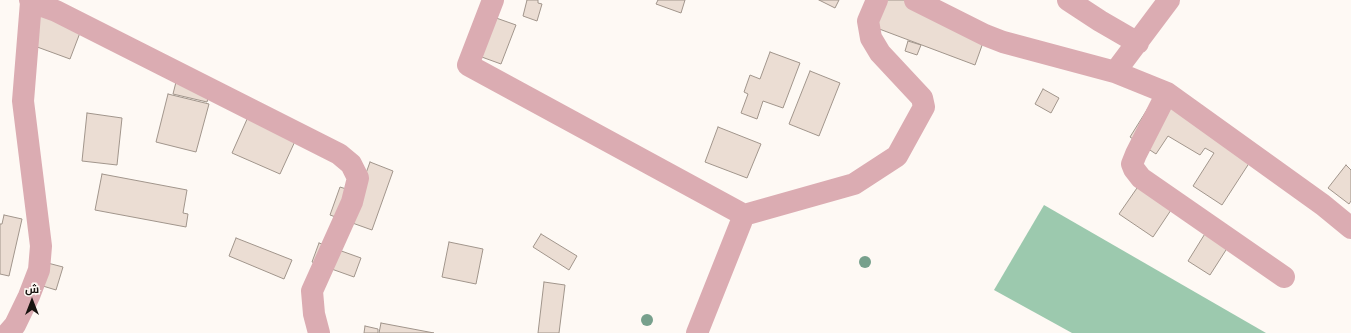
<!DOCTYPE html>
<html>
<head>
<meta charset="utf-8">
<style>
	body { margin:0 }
	#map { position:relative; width:1351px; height:333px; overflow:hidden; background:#fef9f4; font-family:"Titillium Web",Cairo,sans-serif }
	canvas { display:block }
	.north { position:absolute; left:12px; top:281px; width:40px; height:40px; -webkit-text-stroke:3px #fef9f4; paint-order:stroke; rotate:0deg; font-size:11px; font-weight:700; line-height:16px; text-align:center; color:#181410 }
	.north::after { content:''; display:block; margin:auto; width:14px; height:18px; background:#181410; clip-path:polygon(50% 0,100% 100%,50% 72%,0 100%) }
</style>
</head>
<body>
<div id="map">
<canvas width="1351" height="333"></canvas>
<div class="north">ش</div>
</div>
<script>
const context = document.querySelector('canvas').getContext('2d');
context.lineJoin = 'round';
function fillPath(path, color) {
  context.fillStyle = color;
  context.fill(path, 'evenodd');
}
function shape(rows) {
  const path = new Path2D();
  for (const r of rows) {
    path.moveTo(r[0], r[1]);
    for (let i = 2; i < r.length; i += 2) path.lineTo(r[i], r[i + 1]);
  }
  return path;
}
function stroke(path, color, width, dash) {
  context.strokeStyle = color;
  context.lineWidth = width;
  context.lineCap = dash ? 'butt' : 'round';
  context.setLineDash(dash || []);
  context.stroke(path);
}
fillPath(shape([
	[1044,205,1266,333,1072,333,994,290]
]), '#9cc9ae');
const building = shape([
	[527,0,538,0,538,3,542,4,537,21,523,16,527,0],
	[658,0,685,0,681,13,656,4,658,0],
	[819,0,839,0,835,8,819,0],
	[876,0,925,0,985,37,975,65,866,24,876,0],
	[45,2,86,17,70,59,29,44,45,2],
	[482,13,516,25,501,64,468,52,482,13],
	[908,41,921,45,917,55,905,51,908,41],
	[770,52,800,63,783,108,763,101,757,119,741,113,748,94,744,92,750,75,760,79,770,52],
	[810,71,840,83,819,136,789,124,810,71],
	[176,82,210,90,207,102,173,94,176,82],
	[1043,89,1059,98,1051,113,1035,104,1043,89],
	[1160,89,1257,151,1222,205,1193,186,1214,153,1205,148,1200,155,1168,136,1156,154,1130,137,1160,89],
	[168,94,209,104,196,152,156,142,168,94],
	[87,113,122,118,117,165,82,161,87,113],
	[248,117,296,139,280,174,232,153,248,117],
	[718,127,761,144,747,178,705,162,718,127],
	[370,162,393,171,372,230,330,215,340,187,359,193,370,162],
	[1346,165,1351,170,1351,201,1349,204,1328,188,1346,165],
	[102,174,187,190,183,213,188,214,186,227,95,210,102,174],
	[1146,175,1179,198,1153,237,1119,214,1146,175],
	[4,215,22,219,9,276,0,274,0,224,2,224,4,215],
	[1211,224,1233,239,1210,275,1188,261,1211,224],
	[541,234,577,256,569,270,533,247,541,234],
	[236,238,292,260,284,279,229,256,236,238],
	[449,242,483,249,476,284,442,277,449,242],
	[319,243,361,258,354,277,312,262,319,243],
	[40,261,63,267,56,290,33,283,40,261],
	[544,282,565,285,559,333,538,333,544,282],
	[381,323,434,333,379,333,381,323],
	[365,326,378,329,378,333,364,333,365,326]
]);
fillPath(building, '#ebddd3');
stroke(building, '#a1958b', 1);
stroke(shape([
	[30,0,31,2,56,11,339,154,351,164,358,178,352,202,312,291,314,314,319,333],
	[493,0,468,65,744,215,697,333],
	[915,0,985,35,1003,42,1115,72,1169,0],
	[1068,0,1100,21,1138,43],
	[1115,72,1167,93,1323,205,1351,228],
	[1167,93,1136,154,1132,164,1134,169,1141,178,1284,277],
	[744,215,854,184,897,156,924,107,922,98,880,53,871,38,868,21,877,0],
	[8,333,15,325,29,296,39,270,41,246,23,101,31,2]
]), '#dbacb2', 22);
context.fillStyle = '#77a08c';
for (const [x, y] of [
	[865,262],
	[647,320]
]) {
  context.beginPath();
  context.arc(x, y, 6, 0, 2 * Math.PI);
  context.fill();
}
</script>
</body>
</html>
